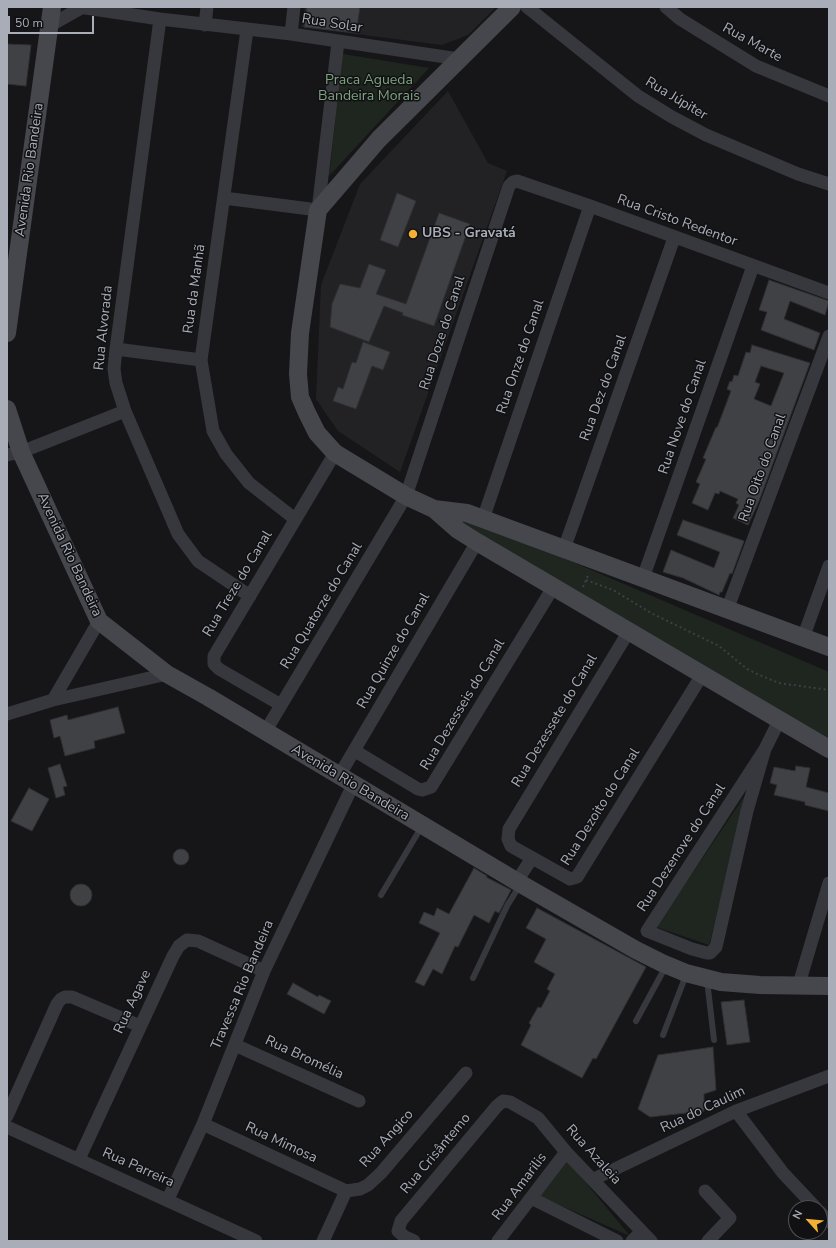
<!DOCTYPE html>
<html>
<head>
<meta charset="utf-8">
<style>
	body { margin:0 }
	#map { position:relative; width:836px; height:1248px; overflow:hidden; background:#161618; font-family:"Nunito Sans",sans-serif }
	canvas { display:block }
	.frame { position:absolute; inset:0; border:8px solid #a8adb8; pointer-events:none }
	.north { position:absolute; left:788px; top:1200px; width:40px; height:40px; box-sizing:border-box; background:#111113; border:1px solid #4d4f55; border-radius:50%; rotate:297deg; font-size:11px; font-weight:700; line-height:16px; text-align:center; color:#a8adb8 }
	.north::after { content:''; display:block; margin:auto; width:14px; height:18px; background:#f2b134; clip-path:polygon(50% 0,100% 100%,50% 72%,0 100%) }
	.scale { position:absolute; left:8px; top:16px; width:86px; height:18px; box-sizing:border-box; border:2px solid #a8adb8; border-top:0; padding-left:5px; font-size:12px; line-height:14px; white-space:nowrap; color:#a8adb8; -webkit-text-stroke:3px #111113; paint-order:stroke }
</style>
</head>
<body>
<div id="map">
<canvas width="836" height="1248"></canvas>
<div class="frame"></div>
<div class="north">N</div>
<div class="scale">50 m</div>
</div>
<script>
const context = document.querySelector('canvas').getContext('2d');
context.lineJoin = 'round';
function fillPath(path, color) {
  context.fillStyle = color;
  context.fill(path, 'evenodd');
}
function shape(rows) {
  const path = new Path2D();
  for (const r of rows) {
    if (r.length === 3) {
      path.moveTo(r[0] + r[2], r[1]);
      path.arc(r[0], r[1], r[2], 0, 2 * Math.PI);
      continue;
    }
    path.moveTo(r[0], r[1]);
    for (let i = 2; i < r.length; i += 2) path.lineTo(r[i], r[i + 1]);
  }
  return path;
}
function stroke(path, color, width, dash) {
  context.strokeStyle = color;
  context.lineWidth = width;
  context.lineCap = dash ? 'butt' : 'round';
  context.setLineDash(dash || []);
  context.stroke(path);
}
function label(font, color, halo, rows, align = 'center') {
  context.font = font + ' "Nunito Sans",sans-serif';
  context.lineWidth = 3;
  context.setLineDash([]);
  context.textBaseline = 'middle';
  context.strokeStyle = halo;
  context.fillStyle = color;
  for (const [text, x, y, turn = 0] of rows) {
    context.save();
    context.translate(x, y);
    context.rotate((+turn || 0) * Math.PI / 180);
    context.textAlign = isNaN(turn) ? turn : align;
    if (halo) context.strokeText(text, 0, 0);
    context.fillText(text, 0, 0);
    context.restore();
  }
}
fillPath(shape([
	[305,7,496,7,468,35,442,45,301,27],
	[448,91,488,163,507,171,400,472,338,431,316,399,321,285,360,184]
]), '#222225');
fillPath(shape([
	[343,54,429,68,329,176],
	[428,503,482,523,829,672,829,749],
	[750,788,709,945,656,927],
	[567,1160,630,1236,539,1196]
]), '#1e261f');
const building = shape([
	[307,7,360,7,356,33,304,27,307,7],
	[7,44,31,45,26,86,7,84,7,44],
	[397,193,416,201,398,247,380,240,397,193],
	[439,213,470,224,434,326,402,315,403,313,384,306,369,342,330,327,332,304,340,284,360,288,369,264,386,270,376,294,406,304,439,213],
	[769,280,829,301,825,315,790,301,784,319,820,333,814,350,761,330,767,312,759,310,769,280],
	[363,342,390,352,383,370,372,366,356,409,333,401,338,387,343,389,352,362,356,363,363,342],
	[752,345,810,363,759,501,748,525,733,518,739,505,736,503,738,499,720,491,719,494,715,493,708,510,692,503,700,484,696,482,706,459,703,458,716,427,717,428,731,391,727,389,730,381,732,382,734,375,738,376,746,352,750,353,752,345],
	[761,366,784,373,771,406,754,399,760,384,755,382,761,366],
	[683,520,744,541,732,574,730,573,722,592,720,592,719,595,683,578,663,572,671,550,714,568,720,552,677,535,683,520],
	[118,707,125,733,94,741,95,748,65,756,60,736,54,738,50,720,67,715,68,720,118,707],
	[60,764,67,786,63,787,65,795,56,798,48,768,60,764],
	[796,766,810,768,806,787,829,793,829,811,805,805,805,802,774,795,777,785,770,783,774,767,795,771,796,766],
	[29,788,49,799,32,831,11,821,29,788],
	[181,857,8],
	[474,868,487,876,486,877,511,890,499,913,495,911,489,923,474,915,458,947,455,946,442,974,433,969,424,986,415,982,440,933,419,923,424,912,434,916,437,908,449,914,474,868],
	[81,895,11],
	[537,908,646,967,596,1059,593,1058,582,1078,521,1045,531,1025,529,1023,538,1007,541,1008,550,991,547,989,555,974,534,962,546,939,526,928,537,908],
	[293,983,318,997,319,995,331,1001,324,1014,287,994,293,983],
	[744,1000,750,1042,727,1045,721,1002,744,1000],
	[713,1047,716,1090,704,1094,704,1111,650,1117,638,1109,658,1055,713,1047]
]);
fillPath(building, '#404145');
stroke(building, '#303034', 1);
stroke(shape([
	[586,580,613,590,651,613,719,646,747,669,757,674,779,683,829,690],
	[583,587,589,573]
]), '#3d3f44', 2, [2, 3]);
stroke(shape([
	[381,895,422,826],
	[473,978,507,906,520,885],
	[707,980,714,1040],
	[636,1021,666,966],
	[663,1035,686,975]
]), '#37383d', 6);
stroke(shape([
	[79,7,160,19,291,34,459,59],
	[527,7,638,96,672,117,706,135,798,174,829,184],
	[666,7,680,19,756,66,829,96],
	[160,19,116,349,114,369,116,383,125,411,178,534,198,561,250,596],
	[205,25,207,7],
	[49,26,81,8],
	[247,30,201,360,213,431,226,454,249,483,295,519],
	[291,34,294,7],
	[224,198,318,210,338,42],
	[116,349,201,360],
	[7,455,21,452,125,411],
	[483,519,590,206],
	[564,549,674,238],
	[643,578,753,266],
	[727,610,829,336],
	[629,631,509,829,508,839,511,846,570,879,577,877,702,675],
	[803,638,829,566],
	[53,700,99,621],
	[281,705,219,669,214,664,214,656,335,453],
	[7,714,53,700,167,674],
	[265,732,406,496,509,186,513,182,517,181,590,206,829,293],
	[765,749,647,931,692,949,707,953,710,953,716,947,747,811,765,749,779,721],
	[355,751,418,789,422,790,431,787,554,586],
	[339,776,477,542],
	[517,881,532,858],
	[799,984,829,883],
	[235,1045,359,1101],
	[736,1111,783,1173,816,1208],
	[7,1116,57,1004,61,999,65,997,72,997,140,1026],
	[203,1124,346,1191],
	[7,1127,256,1241],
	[79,1159,173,956,179,946,187,940,198,941,264,971],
	[594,1179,736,1111,829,1076],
	[705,1191,730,1218,708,1241],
	[531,1198,617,1241],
	[168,1199,203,1124,264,971,353,785],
	[820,1212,829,1222],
	[323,1241,346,1191,360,1189,368,1185,381,1173,466,1073],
	[414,1241,405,1237,398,1231,401,1221,497,1106,503,1101,510,1102,538,1118,566,1152,651,1241],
	[498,1241,566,1152],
	[632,1241,641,1232]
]), '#37383d', 13);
stroke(shape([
	[512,7,379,139,318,210,300,333,298,374,300,397,307,413,317,433,335,453,406,496,434,509,458,530,477,542,829,749],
	[7,333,52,7],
	[7,409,21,452,99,621,167,674,208,697,521,884,636,950,662,963,686,973,721,982,760,985,829,986],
	[434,509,467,513,829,647]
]), '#45474d', 18);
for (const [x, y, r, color] of [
	[413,234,5,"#f2b134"]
]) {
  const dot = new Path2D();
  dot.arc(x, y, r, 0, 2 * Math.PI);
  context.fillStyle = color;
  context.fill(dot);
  stroke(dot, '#111113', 1.5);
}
label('14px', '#a8adb8', '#111113', [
	["Rua Solar",332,24,9],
	["Rua Marte",752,43,29],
	["Rua Júpiter",676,99,31],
	["Avenida Rio Bandeira",30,170,-82],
	["Rua Cristo Redentor",677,221,20],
	["Rua da Manhã",195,289,-82],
	["Rua Alvorada",104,328,-84],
	["Rua Doze do Canal",443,333,-72],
	["Rua Onze do Canal",521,357,-71],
	["Rua Dez do Canal",604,388,-70],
	["Rua Nove do Canal",683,417,-71],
	["Rua Oito do Canal",763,468,-70],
	["Avenida Rio Bandeira",69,555,65],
	["Rua Treze do Canal",238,584,-59],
	["Rua Quatorze do Canal",322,606,-59],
	["Rua Quinze do Canal",394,651,-60],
	["Rua Dezesseis do Canal",463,705,-59],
	["Rua Dezessete do Canal",555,721,-59],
	["Avenida Rio Bandeira",350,783,31],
	["Rua Dezoito do Canal",601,807,-58],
	["Rua Dezenove do Canal",682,848,-57],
	["Travessa Rio Bandeira",243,985,-67],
	["Rua Agave",133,1002,-65],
	["Rua Bromélia",304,1058,25],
	["Rua do Caulim",703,1110,-25],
	["Rua Angico",387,1139,-48],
	["Rua Mimosa",281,1143,25],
	["Rua Crisântemo",436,1154,-50],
	["Rua Azaleia",593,1155,48],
	["Rua Parreira",138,1168,24],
	["Rua Amarilis",520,1187,-53]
]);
label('14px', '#7fa381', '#111113', [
	["Praca Agueda",369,81],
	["Bandeira Morais",369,97]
]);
label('bold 14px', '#a8adb8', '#111113', [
	["UBS - Gravatá",422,234]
], 'left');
</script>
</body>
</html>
